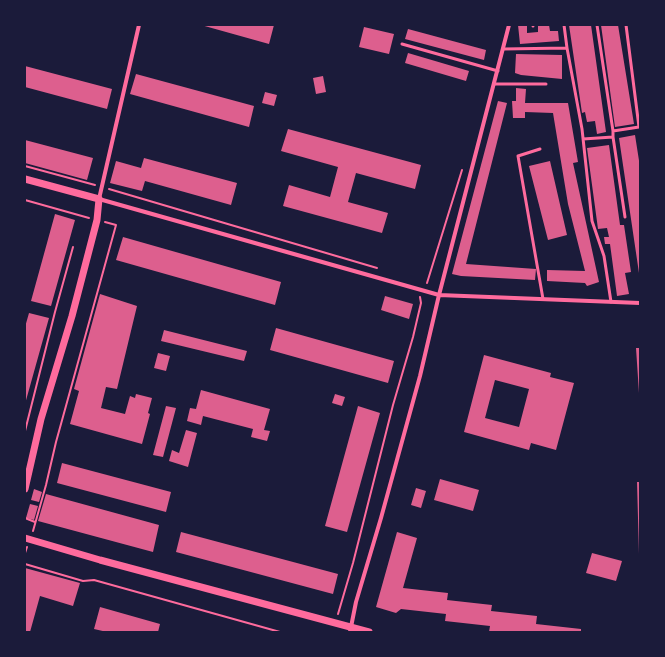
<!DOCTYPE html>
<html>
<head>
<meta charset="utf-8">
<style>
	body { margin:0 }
	#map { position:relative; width:665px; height:657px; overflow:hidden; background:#1b1b3a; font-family:"DM Sans",sans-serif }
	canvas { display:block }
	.frame { position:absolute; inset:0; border:26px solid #1b1b3a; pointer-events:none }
</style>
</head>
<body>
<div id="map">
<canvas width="665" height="657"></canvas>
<div class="frame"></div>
</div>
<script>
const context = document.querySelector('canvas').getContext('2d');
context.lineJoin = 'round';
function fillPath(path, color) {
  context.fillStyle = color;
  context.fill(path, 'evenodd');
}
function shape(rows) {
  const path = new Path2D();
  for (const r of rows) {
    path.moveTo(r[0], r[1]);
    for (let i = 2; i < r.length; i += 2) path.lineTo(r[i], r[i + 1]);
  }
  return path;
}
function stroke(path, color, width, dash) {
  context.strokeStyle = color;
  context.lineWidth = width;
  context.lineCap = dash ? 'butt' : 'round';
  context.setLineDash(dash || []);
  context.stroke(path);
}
fillPath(shape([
	[201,25,274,25,269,44],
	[518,25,527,25,527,33,538,32,538,25,549,25,550,31,558,31,559,41,520,44],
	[569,25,591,25,606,132,597,134,595,121,587,122,585,112,582,113],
	[601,25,618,25,634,124,615,127],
	[364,27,394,34,389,54,359,47],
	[408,29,486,50,484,60,405,39],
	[408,53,469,71,466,81,405,63],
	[516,54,562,55,562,79,521,75,515,73],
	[25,66,112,89,107,109,25,87],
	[136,74,254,106,249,127,130,94],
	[323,76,326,92,316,94,313,78],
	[516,88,526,89,525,103,568,103,578,162,573,163,599,282,587,286,585,283,547,281,547,270,585,271,568,204,553,113,525,112,525,118,513,118,512,101,516,101],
	[265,92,277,95,274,106,262,103],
	[498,101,507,103,466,264,536,269,535,280,461,276,452,274],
	[288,129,421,165,415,189,356,173,348,202,388,213,382,233,283,206,289,185,330,197,338,167,281,151],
	[635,135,640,167,639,273,619,138],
	[25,140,93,158,87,180,25,163],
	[609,145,620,225,624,225,631,272,625,273,629,294,617,296,610,244,605,244,604,237,609,237,607,228,598,229,587,148],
	[144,158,237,183,231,205,145,181,142,191,110,183,116,161,141,168],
	[550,161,567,235,548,240,529,166],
	[55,214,75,220,51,306,31,301],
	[123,237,281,282,275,305,116,260],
	[100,294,137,306,117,389,106,387,101,408,125,414,130,396,135,398,136,394,152,398,148,413,150,414,142,444,70,424,79,391,74,389],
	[385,296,413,304,409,319,381,310],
	[29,313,49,318,25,404,25,327],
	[276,328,394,361,388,383,270,350],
	[164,330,247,351,244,361,161,341],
	[636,348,640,348,640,393,639,393],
	[158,353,170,356,166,371,154,368],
	[484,355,551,373,550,377,574,383,556,450,531,443,529,450,464,432],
	[495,380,529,389,519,427,485,418],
	[201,390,270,409,264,430,270,431,267,441,251,437,253,429,203,416,201,425,187,421,190,408,196,409],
	[335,394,345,397,342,406,332,403],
	[166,406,176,408,163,457,153,455],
	[358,406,380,413,347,532,325,526],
	[186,430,197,433,188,467,169,461,172,450,179,453],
	[62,463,171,492,166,512,57,483],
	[440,479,479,490,473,511,434,500],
	[637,482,640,482,640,554,639,554],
	[416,488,426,491,421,508,411,505],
	[34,489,42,492,39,502,31,500],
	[46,494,159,525,153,552,38,521],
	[30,504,38,506,34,520,26,518],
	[181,532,338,574,333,594,176,552],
	[397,532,417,538,403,588,448,593,447,600,492,605,491,611,537,616,536,624,581,629,581,632,489,632,490,626,445,621,446,614,401,609,396,613,376,607],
	[592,553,622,561,616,581,586,573],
	[25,568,80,583,73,606,40,596,30,632,25,632],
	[100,607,160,624,158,632,107,632,94,629]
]), '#dd5f8e');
stroke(shape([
	[25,166,95,185],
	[109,189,377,268],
	[25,200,89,218],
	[427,283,462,170],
	[25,431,55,312,73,247],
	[25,518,35,522],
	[33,531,46,485,56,442,116,225,105,222],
	[25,553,27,547],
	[25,564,83,581,94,580,280,632],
	[338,614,353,563,393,405,413,337,421,303,420,297]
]), '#ff6b9d', 2);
stroke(shape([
	[533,25,533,26],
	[597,25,613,131],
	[402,44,498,71],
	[567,48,582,129,592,221,604,256,611,302],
	[503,49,567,48,564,25],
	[494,84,546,84],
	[613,137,625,217],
	[583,139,613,137,613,131,639,127,626,25],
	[540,149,518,156,543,299]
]), '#ff6b9d', 3);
stroke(shape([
	[139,25,99,199,439,295,640,303],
	[350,632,356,602,381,518,420,376,439,295,509,25]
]), '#ff6b9d', 4);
stroke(shape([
	[25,179,99,199,97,220,72,316,41,419,25,489],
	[25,538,100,560,369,632]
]), '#ff6b9d', 7);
</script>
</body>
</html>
